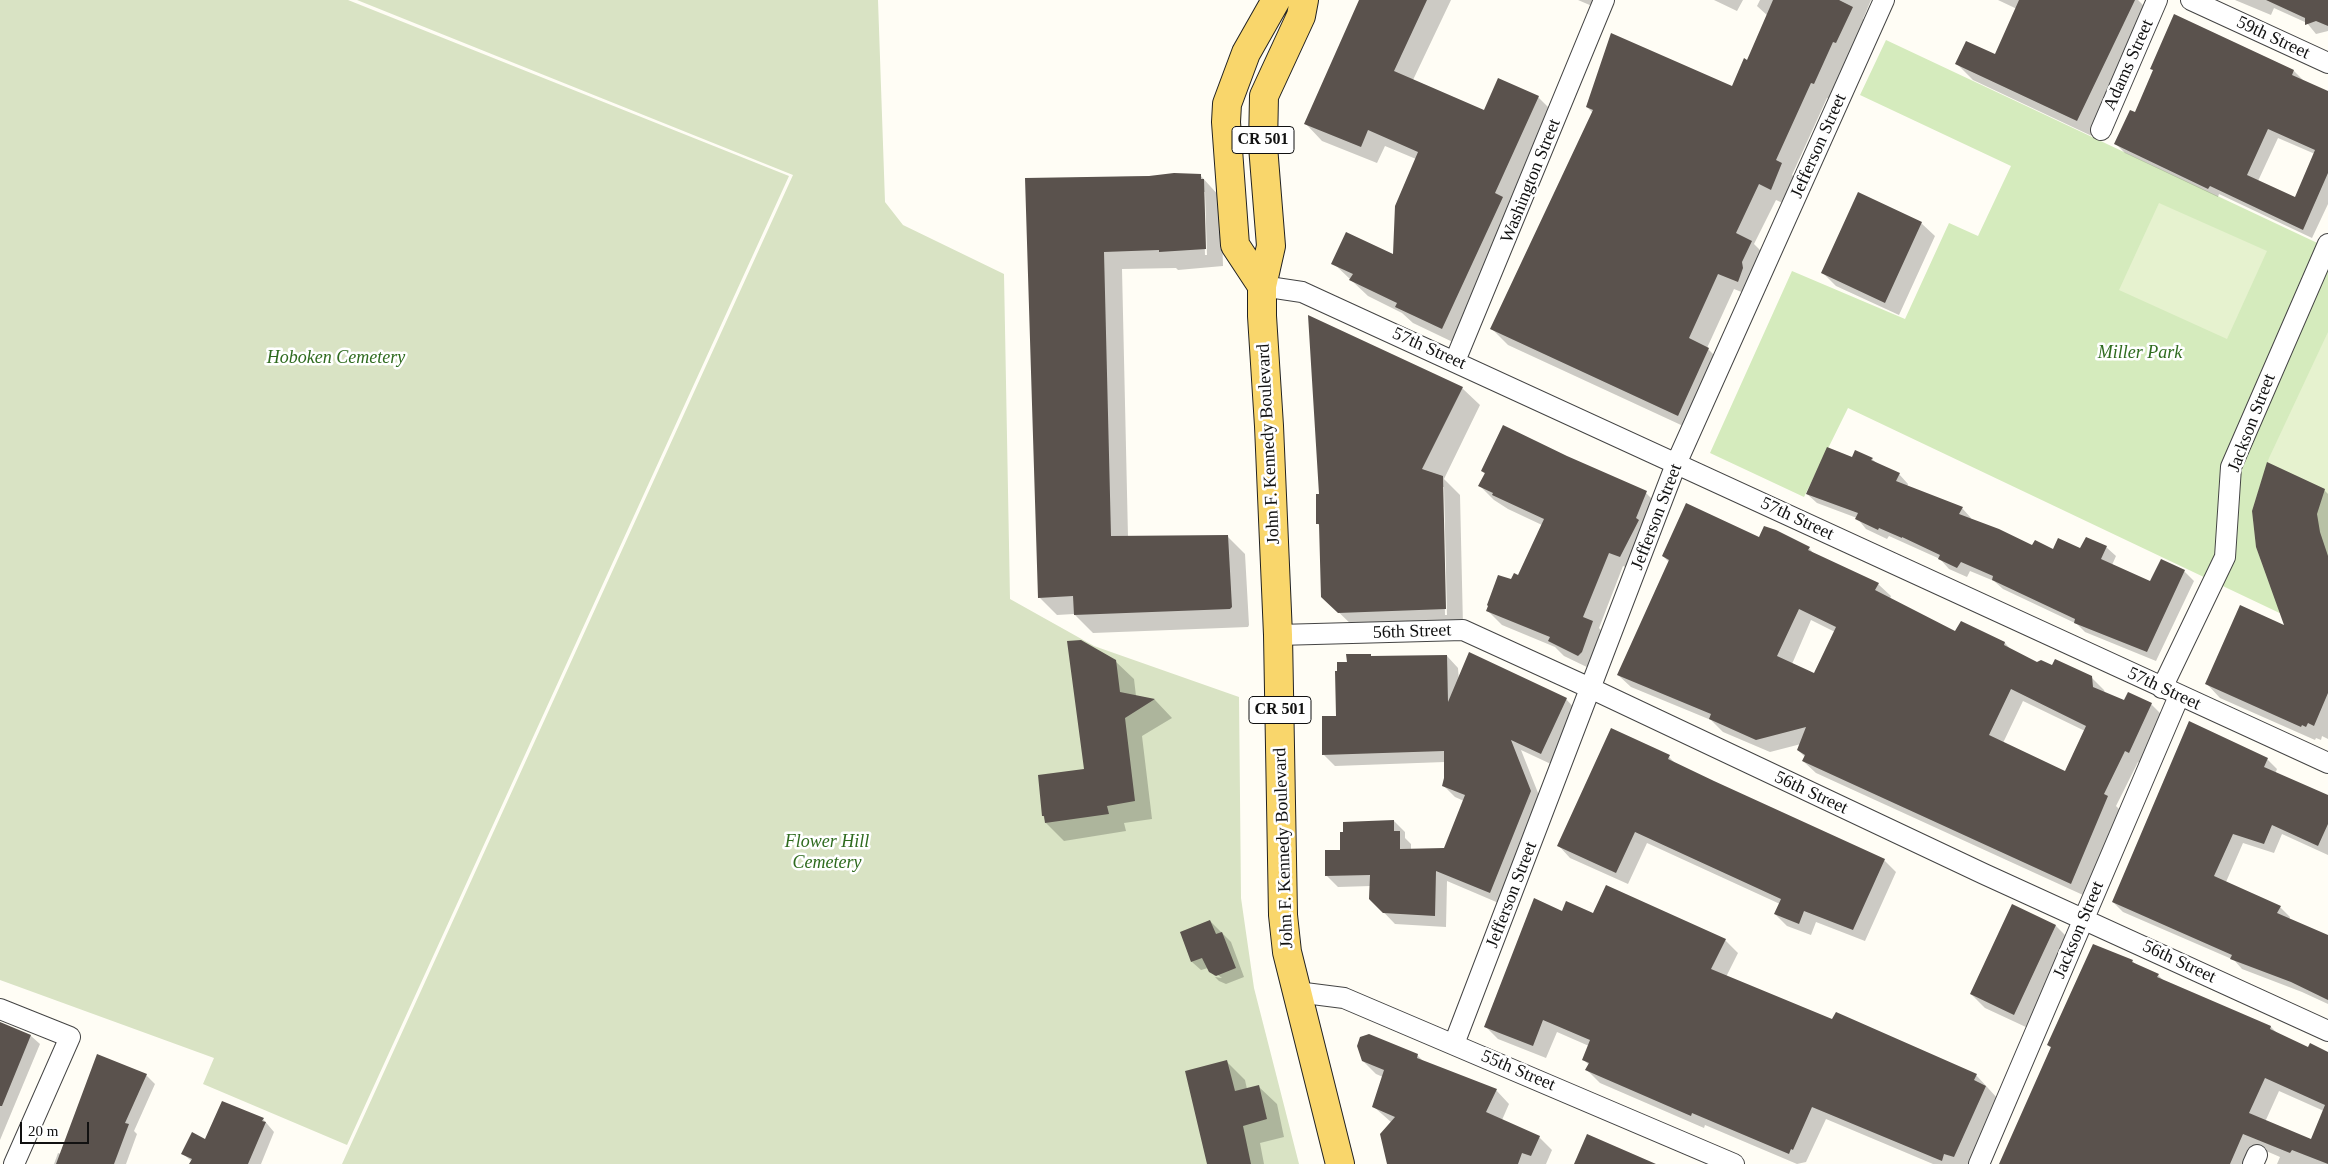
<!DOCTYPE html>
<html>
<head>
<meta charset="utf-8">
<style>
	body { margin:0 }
	#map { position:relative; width:2328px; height:1164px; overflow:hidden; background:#fffdf5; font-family:Georgia,serif }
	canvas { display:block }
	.scale { position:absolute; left:20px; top:1122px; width:69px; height:22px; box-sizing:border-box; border:2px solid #111; border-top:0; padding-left:6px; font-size:15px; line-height:18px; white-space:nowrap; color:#111; -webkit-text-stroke:4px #fff; paint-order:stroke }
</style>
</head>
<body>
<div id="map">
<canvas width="2328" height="1164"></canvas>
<div class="scale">20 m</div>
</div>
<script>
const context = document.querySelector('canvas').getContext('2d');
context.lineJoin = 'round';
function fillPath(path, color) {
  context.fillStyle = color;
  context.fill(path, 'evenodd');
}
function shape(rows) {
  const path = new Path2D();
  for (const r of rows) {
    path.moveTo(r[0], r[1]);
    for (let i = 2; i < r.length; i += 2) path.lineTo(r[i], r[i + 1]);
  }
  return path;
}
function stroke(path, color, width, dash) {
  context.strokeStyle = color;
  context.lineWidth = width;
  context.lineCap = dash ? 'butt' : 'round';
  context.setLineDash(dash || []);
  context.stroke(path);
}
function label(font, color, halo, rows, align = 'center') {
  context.font = font + ' Georgia,serif';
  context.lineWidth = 5;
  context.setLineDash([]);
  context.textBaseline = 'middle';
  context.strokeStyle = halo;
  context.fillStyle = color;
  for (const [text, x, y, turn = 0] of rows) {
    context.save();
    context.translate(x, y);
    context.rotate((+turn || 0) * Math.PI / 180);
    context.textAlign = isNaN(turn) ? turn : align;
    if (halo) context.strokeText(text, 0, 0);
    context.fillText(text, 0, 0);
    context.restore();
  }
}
fillPath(shape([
	[1886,40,2328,248,2328,636,1848,408,1804,497,1710,453,1792,271,1905,319,1949,223,1978,236,2011,166,1860,95]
]), '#d5ebbd');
fillPath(shape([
	[0,0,348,0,789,176,347,1145,203,1084,214,1058,0,980],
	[357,0,878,0,885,202,903,225,1004,274,1010,599,1094,646,1239,697,1241,898,1254,988,1299,1164,342,1164,793,175]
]), '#d9e3c4');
fillPath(shape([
	[2159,203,2267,251,2227,339,2119,290],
	[2328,332,2328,636,2270,586,2256,547,2252,511,2269,458]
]), '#e6f2cf');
fillPath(shape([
	[1361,0,1451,0,1413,80,1485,112,1538,97,1555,114,1459,345,1413,323,1402,313,1368,296,1333,263,1394,256,1416,159,1385,146,1377,163,1322,141,1306,124],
	[1578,0,1595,0,1592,6],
	[1714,0,1743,0,1737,11],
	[1760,0,1871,0,1863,19,1868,24,1830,99,1827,98,1792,175,1798,180,1787,205,1776,200,1754,244,1768,258,1754,297,1734,289,1707,348,1724,365,1694,431,1508,345,1492,329,1593,113,1587,107,1732,88,1748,62,1768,16,1757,6],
	[1998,0,2138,0,2152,14,2094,137,1973,80,1957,64,1996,56,2017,9],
	[2235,0,2328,0,2328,31,2316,34,2307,23,2274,8,2271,15],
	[2294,71,2303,80,2328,93,2328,204,2312,238,2219,194,2218,197,2125,153,2116,144,2135,114],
	[2278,138,2315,154,2296,198,2258,181],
	[1200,175,1221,198,1223,266,1178,270,1176,268,1122,269,1128,537,1227,536,1245,554,1249,625,1248,627,1093,633,1074,614,1057,615,1039,597,1027,179],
	[1203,192,1205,192,1207,255,1205,255],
	[1921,223,1935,236,1899,315,1836,286,1823,273],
	[1462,388,1480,405,1444,479,1460,495,1463,626,1357,630,1322,596,1321,527,1317,523,1320,495],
	[1442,487,1444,487,1447,615,1445,615],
	[1566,457,1646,493,1660,507,1635,571,1623,566,1599,628,1607,637,1593,670,1564,656,1555,647,1502,625,1488,611,1512,581,1519,576,1542,525,1508,509,1494,500,1480,486,1486,475,1482,471],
	[1852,459,1872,459,1878,464,1899,474,1908,484,1907,487,1962,508,1971,518,1970,520,2033,547,2054,550,2106,547,2116,556,2112,565,2150,583,2184,571,2194,581,2156,661,2085,632,2077,624,2003,589,1994,581,1970,571,1967,577,1949,569,1940,559,1889,536,1887,539,1866,529,1857,518,1817,503,1807,494],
	[2324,490,2328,494,2328,739,2322,736,2321,740,2316,738,2315,740,2220,698,2206,683,2286,628,2257,547],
	[1759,539,1809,548,1815,555,1878,584,1891,596,1890,599,1955,632,2005,643,2013,652,2037,663,2092,678,2104,690,2105,693,2124,702,2151,704,2163,716,2142,764,2138,762,2116,806,2120,810,2083,895,1816,773,1803,761,1805,757,1798,750,1801,744,1770,752,1723,732,1711,720,1631,687,1618,675,1669,562,1663,556],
	[1811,620,1835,632,1815,674,1792,664],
	[2023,701,2085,731,2065,773,2003,743],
	[1371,656,1373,657,1447,656,1458,668,1459,681,1566,699,1577,711,1553,765,1521,750,1542,803,1501,904,1447,881,1446,927,1395,924,1370,898,1371,886,1338,887,1326,875,1342,851,1394,821,1405,832,1405,838,1411,844,1411,850,1445,849,1464,801,1455,797,1443,785,1446,778,1445,762,1335,766,1324,755,1338,717,1348,663],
	[1115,661,1134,679,1136,696,1155,700,1172,718,1142,736,1152,819,1124,823,1126,831,1064,841,1046,823,1043,815,1086,770],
	[2190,723,2267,759,2277,769,2275,774,2328,797,2328,855,2282,834,2274,853,2243,843,2226,882,2280,907,2290,917,2289,920,2328,937,2328,1004,2302,992,2242,969,2234,960,2123,912,2113,902],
	[1669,757,1678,766,1884,860,1896,872,1865,941,1816,922,1811,935,1787,926,1775,914,1780,904,1647,843,1628,884,1570,858,1559,846],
	[2013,906,2056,926,2069,939,2028,1028,1985,1008,1971,994],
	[1562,913,1594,915,1725,940,1738,953,1726,977,1833,1021,1976,1075,1999,1100,1970,1164,1933,1164,1826,1119,1806,1162,1797,1164,1705,1125,1704,1128,1600,1083,1587,1070,1589,1065,1583,1059,1589,1046,1557,1032,1546,1058,1498,1039,1485,1026],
	[1210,921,1231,942,1244,977,1226,984,1219,981,1215,977,1222,978,1215,973,1215,976,1208,968,1201,970,1192,962],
	[2132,961,2137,965,2158,975,2165,982,2271,1027,2277,1033,2309,1049,2328,1053,2328,1164,2277,1164,2280,1157,2257,1147,2250,1164,2001,1164,2051,1048,2048,1045],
	[2279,1091,2324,1111,2312,1141,2265,1122],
	[0,1023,31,1036,40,1044,0,1140],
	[1417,1055,1425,1063,1496,1090,1509,1104,1502,1120,1539,1137,1552,1150,1546,1164,1389,1164,1391,1122,1374,1107,1383,1077,1376,1074,1363,1061],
	[1227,1062,1245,1080,1247,1089,1259,1087,1277,1104,1284,1137,1260,1143,1264,1164,1208,1164],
	[146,1075,155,1084,134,1131,137,1134,126,1164,54,1164,58,1153,61,1154],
	[263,1119,274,1132,261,1164,195,1164,183,1154,206,1140]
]), '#0003');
fillPath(shape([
	[1359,0,1427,0,1394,71,1484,110,1498,78,1539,96,1495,193,1503,197,1442,329,1395,307,1397,303,1349,280,1353,274,1331,264,1346,232,1393,254,1395,206,1418,152,1368,130,1361,147,1304,124],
	[1773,0,1839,0,1853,7,1836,43,1833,42,1814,84,1811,83,1776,160,1782,163,1771,190,1759,184,1736,233,1752,241,1742,262,1743,268,1738,282,1718,274,1689,338,1709,348,1678,416,1490,329,1593,110,1586,107,1611,33,1732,86,1744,58,1747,60],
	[2019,0,2135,0,2077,121,1955,64,1966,41,1995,54],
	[2266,0,2328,0,2328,26,2316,21,2305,25,2305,18],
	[2174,14,2294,70,2292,75,2328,91,2328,173,2303,230,2210,186,2208,189,2114,144,2130,110,2135,112,2153,70,2150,69],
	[2268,129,2315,150,2295,197,2247,175],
	[1174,173,1201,174,1201,179,1204,179,1206,249,1159,252,1159,250,1104,252,1111,536,1228,535,1232,607,1230,609,1074,615,1073,596,1038,598,1025,178,1149,176],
	[1858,192,1922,222,1885,303,1821,273],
	[1308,315,1463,387,1422,469,1443,476,1446,609,1338,613,1321,597,1319,524,1316,524,1316,494,1319,494],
	[1503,425,1567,456,1647,491,1636,518,1639,520,1620,557,1609,553,1583,617,1593,621,1582,652,1578,656,1548,641,1550,637,1486,611,1488,606,1487,605,1498,575,1511,579,1514,573,1518,575,1544,519,1492,495,1493,493,1478,486,1485,473,1481,471],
	[1827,447,1852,457,1855,450,1873,458,1871,460,1900,473,1896,481,1963,507,1959,514,1999,529,2032,545,2035,540,2053,549,2058,538,2080,548,2086,537,2107,546,2101,559,2150,581,2161,559,2185,570,2147,652,2074,623,2075,619,1992,580,1993,576,1961,562,1957,568,1938,559,1940,555,1902,537,1902,538,1879,528,1878,530,1855,519,1858,513,1806,494],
	[2267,462,2325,489,2317,514,2320,532,2328,556,2328,693,2314,726,2308,723,2306,727,2302,725,2301,727,2205,684,2240,605,2284,625,2256,547,2252,511],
	[1686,503,1759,537,1764,526,1776,530,1810,547,1808,550,1879,583,1875,590,1955,631,1961,621,2005,642,2004,645,2037,662,2041,660,2052,665,2055,659,2092,676,2093,687,2124,700,2128,692,2152,703,2129,753,2125,751,2104,794,2108,796,2071,884,1802,761,1805,755,1797,750,1806,727,1756,740,1709,719,1711,714,1617,675,1669,560,1662,556],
	[1799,609,1836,627,1814,673,1777,656],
	[2011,689,2086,726,2065,771,1989,735],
	[1081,640,1116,660,1120,692,1155,699,1125,718,1135,801,1107,806,1109,814,1045,823,1044,816,1042,816,1038,775,1084,769,1067,641],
	[1469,652,1567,698,1541,754,1511,740,1531,791,1490,893,1436,871,1435,916,1383,913,1369,899,1370,875,1325,876,1325,850,1340,850,1340,832,1343,832,1343,822,1394,820,1394,831,1400,831,1400,849,1444,848,1465,795,1442,786,1444,778,1444,751,1322,755,1322,716,1336,716,1335,671,1337,671,1337,662,1347,662,1346,654,1371,654,1371,656,1447,655,1448,702],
	[2189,721,2268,758,2264,767,2328,795,2328,824,2318,846,2272,825,2264,844,2233,834,2214,876,2281,906,2277,913,2328,935,2328,1000,2291,982,2230,959,2232,955,2112,902],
	[1611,728,1670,755,1668,759,1714,781,1885,859,1853,930,1804,911,1799,924,1774,914,1781,899,1635,832,1616,873,1557,846],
	[1606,885,1726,939,1711,969,1832,1019,1836,1012,1977,1074,1974,1080,1986,1086,1954,1157,1944,1154,1942,1161,1812,1107,1793,1150,1791,1149,1789,1154,1692,1113,1691,1116,1585,1070,1589,1063,1582,1060,1590,1040,1543,1020,1533,1046,1484,1027,1534,898,1562,911,1566,901,1593,913],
	[2012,904,2056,925,2014,1015,1970,994],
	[1210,920,1216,934,1222,932,1236,968,1216,976,1209,972,1202,958,1191,962,1180,932],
	[2093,944,2133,960,2132,962,2159,974,2157,977,2271,1026,2270,1029,2308,1047,2310,1043,2328,1052,2328,1164,2292,1150,2290,1153,2243,1134,2230,1164,1999,1164,2051,1047,2047,1045],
	[2265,1078,2325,1105,2311,1139,2249,1113],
	[0,1022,31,1035,2,1106,0,1106],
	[1369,1034,1418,1054,1417,1058,1497,1089,1486,1112,1540,1136,1531,1156,1522,1153,1518,1164,1387,1164,1380,1134,1395,1117,1372,1107,1384,1070,1362,1061,1357,1046,1360,1037],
	[97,1054,147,1074,125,1123,129,1124,114,1164,56,1164],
	[1227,1060,1235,1091,1259,1085,1267,1119,1243,1126,1251,1164,1207,1164,1185,1071],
	[222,1101,264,1118,262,1121,266,1122,248,1164,189,1164,192,1159,181,1154,192,1132,205,1139],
	[1587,1134,1656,1164,1574,1164]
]), '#5a524d');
const street = shape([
	[2191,0,2328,63],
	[2101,130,2157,0],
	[1262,286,1302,292,2328,763],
	[1455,361,1604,0],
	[1278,635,1463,630,1590,688,1984,874,2328,1031],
	[2162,688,2225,557,2231,467,2328,244],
	[1297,992,1344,998,1734,1164],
	[0,1009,70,1037,14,1164],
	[1454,1044,1676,464,1884,0],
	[1979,1164,2179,696],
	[2253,1164,2257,1155]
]);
const primary = shape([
	[1304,0,1301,16,1264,96,1263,146,1271,246,1262,286,1262,316,1269,426,1278,635,1283,915,1287,952,1340,1164],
	[1262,286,1235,245,1226,122,1227,104,1246,53,1276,0]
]);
stroke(street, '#444', 22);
stroke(primary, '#222', 30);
stroke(street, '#fff', 20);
stroke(primary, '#f9d66b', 28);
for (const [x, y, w] of [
	[1263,140,62],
	[1280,710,62]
]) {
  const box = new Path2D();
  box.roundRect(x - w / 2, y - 13.5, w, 27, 4);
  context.fillStyle = '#fff';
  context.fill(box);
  stroke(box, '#111', 1);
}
label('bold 16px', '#111', null, [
	["CR 501",1263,140],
	["CR 501",1280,710]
]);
label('18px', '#111', '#fff', [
	["59th Street",2273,38,25],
	["Adams Street",2129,65,-66],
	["Jefferson Street",1819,146,-66],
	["Washington Street",1531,181,-68],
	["57th Street",1429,349,24],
	["Jackson Street",2252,423,-69],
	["John F. Kennedy Boulevard",1269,444,-93],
	["Jefferson Street",1657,517,-69],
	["57th Street",1797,519,25],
	["56th Street",1412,632,-2],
	["57th Street",2164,689,25],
	["56th Street",1811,793,25],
	["John F. Kennedy Boulevard",1284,848,-92],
	["Jefferson Street",1512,895,-69],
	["Jackson Street",2079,930,-67],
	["56th Street",2179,962,25],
	["55th Street",1518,1071,23]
]);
label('italic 18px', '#2f6b1f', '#fff', [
	["Miller Park",2140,353],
	["Hoboken Cemetery",336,358],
	["Flower Hill",827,842],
	["Cemetery",827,863]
]);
</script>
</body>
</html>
